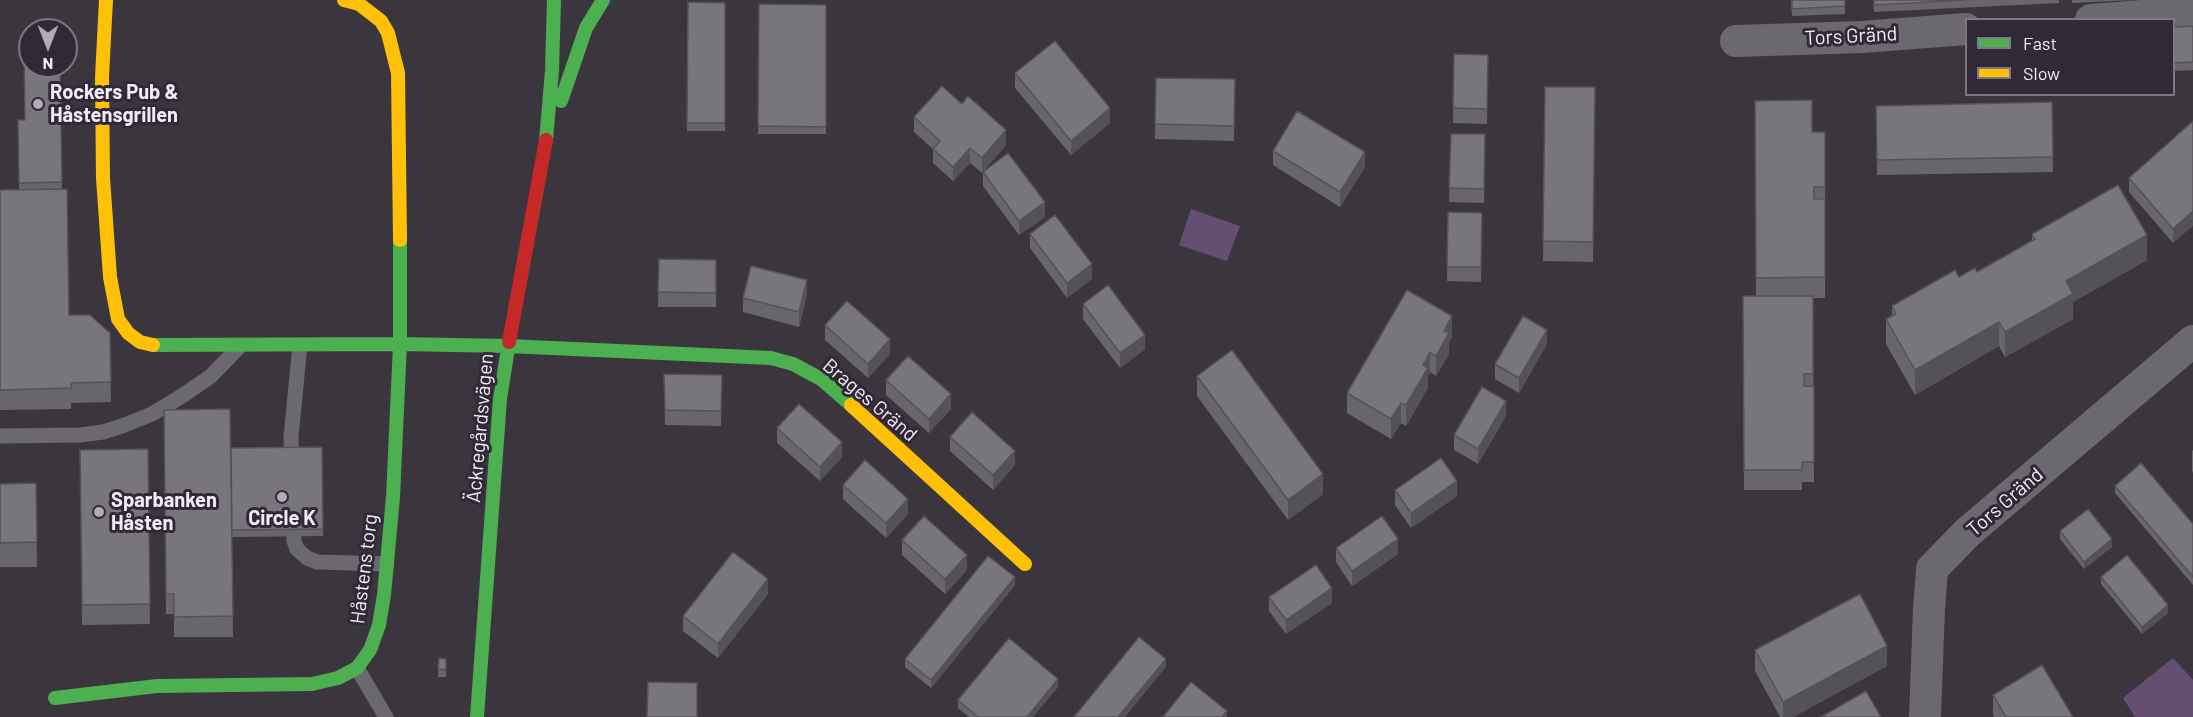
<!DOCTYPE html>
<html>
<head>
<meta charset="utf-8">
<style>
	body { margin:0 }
	#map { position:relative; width:2193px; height:717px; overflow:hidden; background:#3b363e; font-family:Barlow,sans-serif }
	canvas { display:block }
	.legend { position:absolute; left:1965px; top:18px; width:210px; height:78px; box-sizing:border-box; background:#322938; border:2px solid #7f7784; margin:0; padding:8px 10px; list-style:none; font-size:18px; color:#f2ecf6 }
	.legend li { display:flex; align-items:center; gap:12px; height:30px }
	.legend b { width:30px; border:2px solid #7f7784 }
	.north { position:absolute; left:18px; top:18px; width:60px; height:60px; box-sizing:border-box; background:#322938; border:2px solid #7f7784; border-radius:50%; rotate:180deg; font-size:16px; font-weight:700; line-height:24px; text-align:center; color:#f2ecf6 }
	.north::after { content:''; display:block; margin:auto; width:21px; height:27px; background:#b2acb6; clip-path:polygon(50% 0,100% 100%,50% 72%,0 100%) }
</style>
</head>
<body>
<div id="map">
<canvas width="2193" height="717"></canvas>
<ul class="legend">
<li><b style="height:8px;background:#4caf50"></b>Fast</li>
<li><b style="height:8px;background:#ffc107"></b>Slow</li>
</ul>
<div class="north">N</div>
</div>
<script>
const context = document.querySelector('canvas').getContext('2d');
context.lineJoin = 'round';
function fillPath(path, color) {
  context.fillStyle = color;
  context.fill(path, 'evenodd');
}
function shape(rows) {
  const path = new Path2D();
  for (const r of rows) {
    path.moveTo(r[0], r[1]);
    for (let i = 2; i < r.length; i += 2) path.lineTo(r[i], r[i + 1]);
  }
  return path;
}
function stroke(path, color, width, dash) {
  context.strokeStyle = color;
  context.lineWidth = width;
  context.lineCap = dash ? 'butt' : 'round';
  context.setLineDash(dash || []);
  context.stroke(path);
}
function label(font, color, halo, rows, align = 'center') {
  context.font = font + ' Barlow,sans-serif';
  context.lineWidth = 6;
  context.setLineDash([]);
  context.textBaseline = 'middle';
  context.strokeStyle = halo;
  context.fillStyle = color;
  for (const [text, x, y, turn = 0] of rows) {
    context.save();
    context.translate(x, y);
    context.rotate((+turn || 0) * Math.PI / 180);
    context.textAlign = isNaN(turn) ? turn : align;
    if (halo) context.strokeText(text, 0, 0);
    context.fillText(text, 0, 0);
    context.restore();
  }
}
fillPath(shape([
	[1191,209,1240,226,1227,261,1179,245],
	[2173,658,2193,680,2193,717,2135,717,2123,698]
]), '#644f72');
stroke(shape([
	[0,436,80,435,103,432,122,426,152,414,182,396,211,376,239,347],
	[292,468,291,437,300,345],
	[293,518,294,541,297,549,307,558,317,562,387,564],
	[357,668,386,717]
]), '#6c686f', 15);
stroke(shape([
	[2091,20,2193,12],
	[1736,41,1862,37,1966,29],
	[1925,717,1929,609,1932,569,1968,532,2193,341]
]), '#6c686f', 32);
stroke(shape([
	[561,101,586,28,603,0],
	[546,140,552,71,554,0],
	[153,345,400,344,508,346,771,358,793,364,821,379,851,405],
	[55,698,157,686,312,684,338,678,357,668,370,650,379,625,384,595,393,497,400,344,400,240],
	[477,717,500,399,509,342]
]), '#4caf50', 14);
stroke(shape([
	[106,0,102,77,103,178,110,277,118,319,128,333,140,342,153,345],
	[344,0,359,4,381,21,388,33,398,73,400,240],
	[851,405,1025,564]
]), '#ffc107', 14);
stroke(shape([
	[509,342,546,140]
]), '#c62828', 14);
fillPath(shape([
	[1791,0,1845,0,1845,14,1792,16],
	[1873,0,2059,0,2059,3,1874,12],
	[2072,0,2134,0,2072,3],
	[688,2,725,3,725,131,687,131],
	[759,4,826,5,826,134,758,134],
	[2193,26,2193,70,2174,71,2174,27],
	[1454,54,1488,55,1487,124,1453,123],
	[60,66,62,189,69,315,110,333,111,402,71,403,71,409,0,410,0,190,19,189,18,120,25,120],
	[1015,73,1110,123,1071,155,1015,88],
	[1156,78,1235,79,1234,141,1155,139],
	[1545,87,1595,87,1593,262,1543,261],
	[1755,101,1812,132,1825,132,1825,298,1813,298,1814,482,1802,482,1802,490,1744,490,1743,296,1756,296],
	[2052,102,2053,172,1877,175,1876,106],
	[914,117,1006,145,982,173,970,163,953,181,933,163,933,149,914,132],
	[2193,121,2173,243,2129,192,2129,178],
	[1451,134,1485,149,1484,203,1449,202],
	[1273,151,1365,167,1340,207,1273,165],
	[983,172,1045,217,1019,235,983,186],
	[1448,212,1482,213,1481,282,1447,281],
	[1030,234,1092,279,1067,298,1030,248],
	[2032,234,2147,260,2073,302,2073,319,2005,357,1999,346,1915,395,1886,344,1886,319,1892,316,1892,306,1959,277,1977,272,2032,240],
	[659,259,716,260,716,307,658,307],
	[807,295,799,327,743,312,743,298],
	[1083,304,1145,349,1120,368,1083,319],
	[825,325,890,354,868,378,825,340],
	[1452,337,1449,342,1449,354,1436,376,1430,372,1428,377,1428,388,1406,426,1401,423,1391,439,1347,413,1347,393],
	[1547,344,1519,393,1495,379,1495,364],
	[664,374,722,375,721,426,665,425],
	[1197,376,1323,494,1288,520,1197,396],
	[886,380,951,409,929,433,886,395],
	[164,410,231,448,322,447,323,536,232,537,233,637,174,637,174,614,166,614],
	[1506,416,1478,464,1454,450,1454,435],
	[777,428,842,457,820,481,777,443],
	[950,437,1015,465,993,490,950,451],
	[148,449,150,624,82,625,80,450],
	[2193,450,2193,473,2192,471,2192,451],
	[36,483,37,567,0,567,0,484],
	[843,485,908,514,886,538,843,499],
	[2115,486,2193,524,2193,585,2115,493],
	[1395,490,1457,496,1411,528,1395,505],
	[2060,531,2112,547,2084,569,2060,539],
	[902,540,967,570,945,594,902,555],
	[1336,548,1398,554,1352,586,1336,562],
	[2101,577,2168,613,2142,634,2101,584],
	[1015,585,931,688,905,667,905,659],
	[768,594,718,658,683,631,683,616],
	[1269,597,1332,603,1286,634,1269,611],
	[1755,650,1887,666,1793,717,1780,717,1755,671],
	[439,658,446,659,446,677,438,677],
	[1058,687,1033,717,969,717,958,708,958,700],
	[1993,695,2073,717,1994,717,1993,715]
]), '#68656b');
fillPath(shape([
	[1110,108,1110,123,1071,155,1071,141],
	[1006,130,1006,145,982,173,982,158],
	[970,148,970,163,953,181,953,167],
	[1365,152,1365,167,1340,207,1340,192],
	[1045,202,1045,217,1019,235,1019,221],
	[2193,211,2193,226,2173,243,2173,229],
	[2147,235,2147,260,2073,302,2073,319,2005,357,2005,332,2066,281],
	[1092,264,1092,279,1067,298,1067,283],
	[807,280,807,295,799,327,799,312],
	[1452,316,1452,337,1449,342,1449,354,1436,376,1436,356,1444,331],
	[1999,322,1999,346,1915,395,1915,370],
	[1547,330,1547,344,1519,393,1519,378],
	[1145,335,1145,349,1120,368,1120,353],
	[890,339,890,354,868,378,868,364],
	[1430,352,1430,372,1428,377,1428,388,1406,426,1406,405,1423,365],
	[951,394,951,409,929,433,929,419],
	[1506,401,1506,416,1478,464,1478,449],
	[1401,403,1401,423,1391,439,1391,419],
	[842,442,842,457,820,481,820,467],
	[1015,451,1015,465,993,490,993,475],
	[1323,474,1323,494,1288,520,1288,500],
	[1457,481,1457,496,1411,528,1411,513],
	[908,499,908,514,886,538,886,523],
	[1398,539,1398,554,1352,586,1352,571],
	[2112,539,2112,547,2084,569,2084,562],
	[967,555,967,570,945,594,945,579],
	[1015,577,1015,585,931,688,931,680],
	[768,579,768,594,718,658,718,644],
	[1332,588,1332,603,1286,634,1286,620],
	[2168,605,2168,613,2142,634,2142,627],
	[1887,646,1887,666,1793,717,1783,717,1783,702],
	[1166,659,1166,667,1125,717,1118,717],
	[1058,679,1058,687,1033,717,1027,717],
	[1227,711,1227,717,1222,717]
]), '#555257');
const building = shape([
	[1792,0,1845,0,1845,6,1792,9,1792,0],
	[1874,0,1965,0,1874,5,1874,0],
	[688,2,725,3,725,123,687,123,688,2],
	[759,4,826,5,826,127,758,126,759,4],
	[2193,26,2193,62,2174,63,2174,27,2193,26],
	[1055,41,1110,108,1071,141,1015,73,1055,41],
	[1454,54,1488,55,1487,109,1453,108,1454,54],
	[24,57,30,57,30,66,60,66,62,182,19,183,18,120,25,120,24,57],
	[1156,78,1235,79,1234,126,1155,124,1156,78],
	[942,86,962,104,968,96,1006,130,982,158,970,148,953,167,933,149,940,141,914,117,942,86],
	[1545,87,1595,87,1593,242,1543,241,1545,87],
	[1812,100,1812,132,1825,132,1825,187,1814,187,1814,199,1825,199,1825,277,1756,278,1755,101,1812,100],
	[2052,102,2053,157,1877,160,1876,106,2052,102],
	[1297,111,1365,152,1340,192,1273,151,1297,111],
	[2193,121,2193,211,2173,229,2129,178,2193,121],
	[1451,134,1485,134,1484,189,1449,188,1451,134],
	[1008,153,1045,202,1019,221,983,172,1008,153],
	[2118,185,2147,235,2066,281,2073,294,2005,332,1999,322,1915,370,1886,319,1896,314,1892,306,1955,270,1959,277,1975,268,1977,272,2035,239,2032,234,2118,185],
	[67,189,69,315,90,315,110,333,111,382,71,383,71,388,0,390,0,190,67,189],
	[1448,212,1482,213,1481,267,1447,267,1448,212],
	[1055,215,1092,264,1067,283,1030,234,1055,215],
	[659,259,716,260,716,293,658,292,659,259],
	[751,266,807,280,799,312,743,298,751,266],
	[1108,285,1145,335,1120,353,1083,304,1108,285],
	[1407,290,1452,316,1444,331,1449,333,1436,356,1430,352,1423,365,1428,368,1406,405,1401,403,1391,419,1347,393,1407,290],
	[1743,296,1813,296,1813,374,1804,374,1804,386,1814,386,1814,462,1802,462,1802,470,1744,470,1743,296],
	[847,301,890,339,868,364,825,325,847,301],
	[1523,316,1547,330,1519,378,1495,364,1523,316],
	[1232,350,1323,474,1288,500,1197,376,1232,350],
	[908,356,951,394,929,419,886,380,908,356],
	[664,374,722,375,721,411,665,410,664,374],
	[1482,387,1506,401,1478,449,1454,435,1482,387],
	[799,404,842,442,820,467,777,428,799,404],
	[230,409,233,616,174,617,174,594,166,594,164,410,230,409],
	[972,412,1015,451,993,475,950,437,972,412],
	[322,447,323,529,232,530,231,448,322,447],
	[148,449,150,604,82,605,80,450,148,449],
	[1441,458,1457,481,1411,513,1395,490,1441,458],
	[865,460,908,499,886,523,843,485,865,460],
	[2141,463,2193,524,2193,577,2115,486,2141,463],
	[36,483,37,542,0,543,0,484,36,483],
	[2088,509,2112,539,2084,562,2060,531,2088,509],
	[924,516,967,555,945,579,902,540,924,516],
	[1382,516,1398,539,1352,571,1336,548,1382,516],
	[733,552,768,579,718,644,683,616,733,552],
	[2127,555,2168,605,2142,627,2101,577,2127,555],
	[988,556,1015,577,931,680,905,659,988,556],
	[1316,565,1332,588,1286,620,1269,597,1316,565],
	[1860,594,1887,646,1783,702,1755,650,1860,594],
	[1139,637,1166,659,1118,717,1074,717,1139,637],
	[1009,638,1058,679,1027,717,978,717,958,700,1009,638],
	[439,658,446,659,446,670,438,669,439,658],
	[2042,665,2073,717,2006,717,1993,695,2042,665],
	[648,682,697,683,697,717,647,717,648,682],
	[1191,682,1227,711,1222,717,1163,717,1191,682],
	[1866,691,1881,717,1821,717,1866,691]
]);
fillPath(building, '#79757c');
stroke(building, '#555257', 1.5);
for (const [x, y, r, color] of [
	[38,104,6,"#b2acb6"],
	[282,497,6,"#b2acb6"],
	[99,512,6,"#b2acb6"]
]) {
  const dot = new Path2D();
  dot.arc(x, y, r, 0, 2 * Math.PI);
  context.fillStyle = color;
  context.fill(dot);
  stroke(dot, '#322938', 2);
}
label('20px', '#f2ecf6', '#322938', [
	["Tors Gränd",1851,36,-3],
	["Brages Gränd",870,400,40],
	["Äckregårdsvägen",480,428,-85],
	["Tors Gränd",2005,502,-41],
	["Håstens torg",364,569,-83]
]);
label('bold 20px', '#f2ecf6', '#322938', [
	["Rockers Pub &",50,92],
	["Håstensgrillen",50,115],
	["Sparbanken",111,500],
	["Håsten",111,523],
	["Circle K",282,518,"center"]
], 'left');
</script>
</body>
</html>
